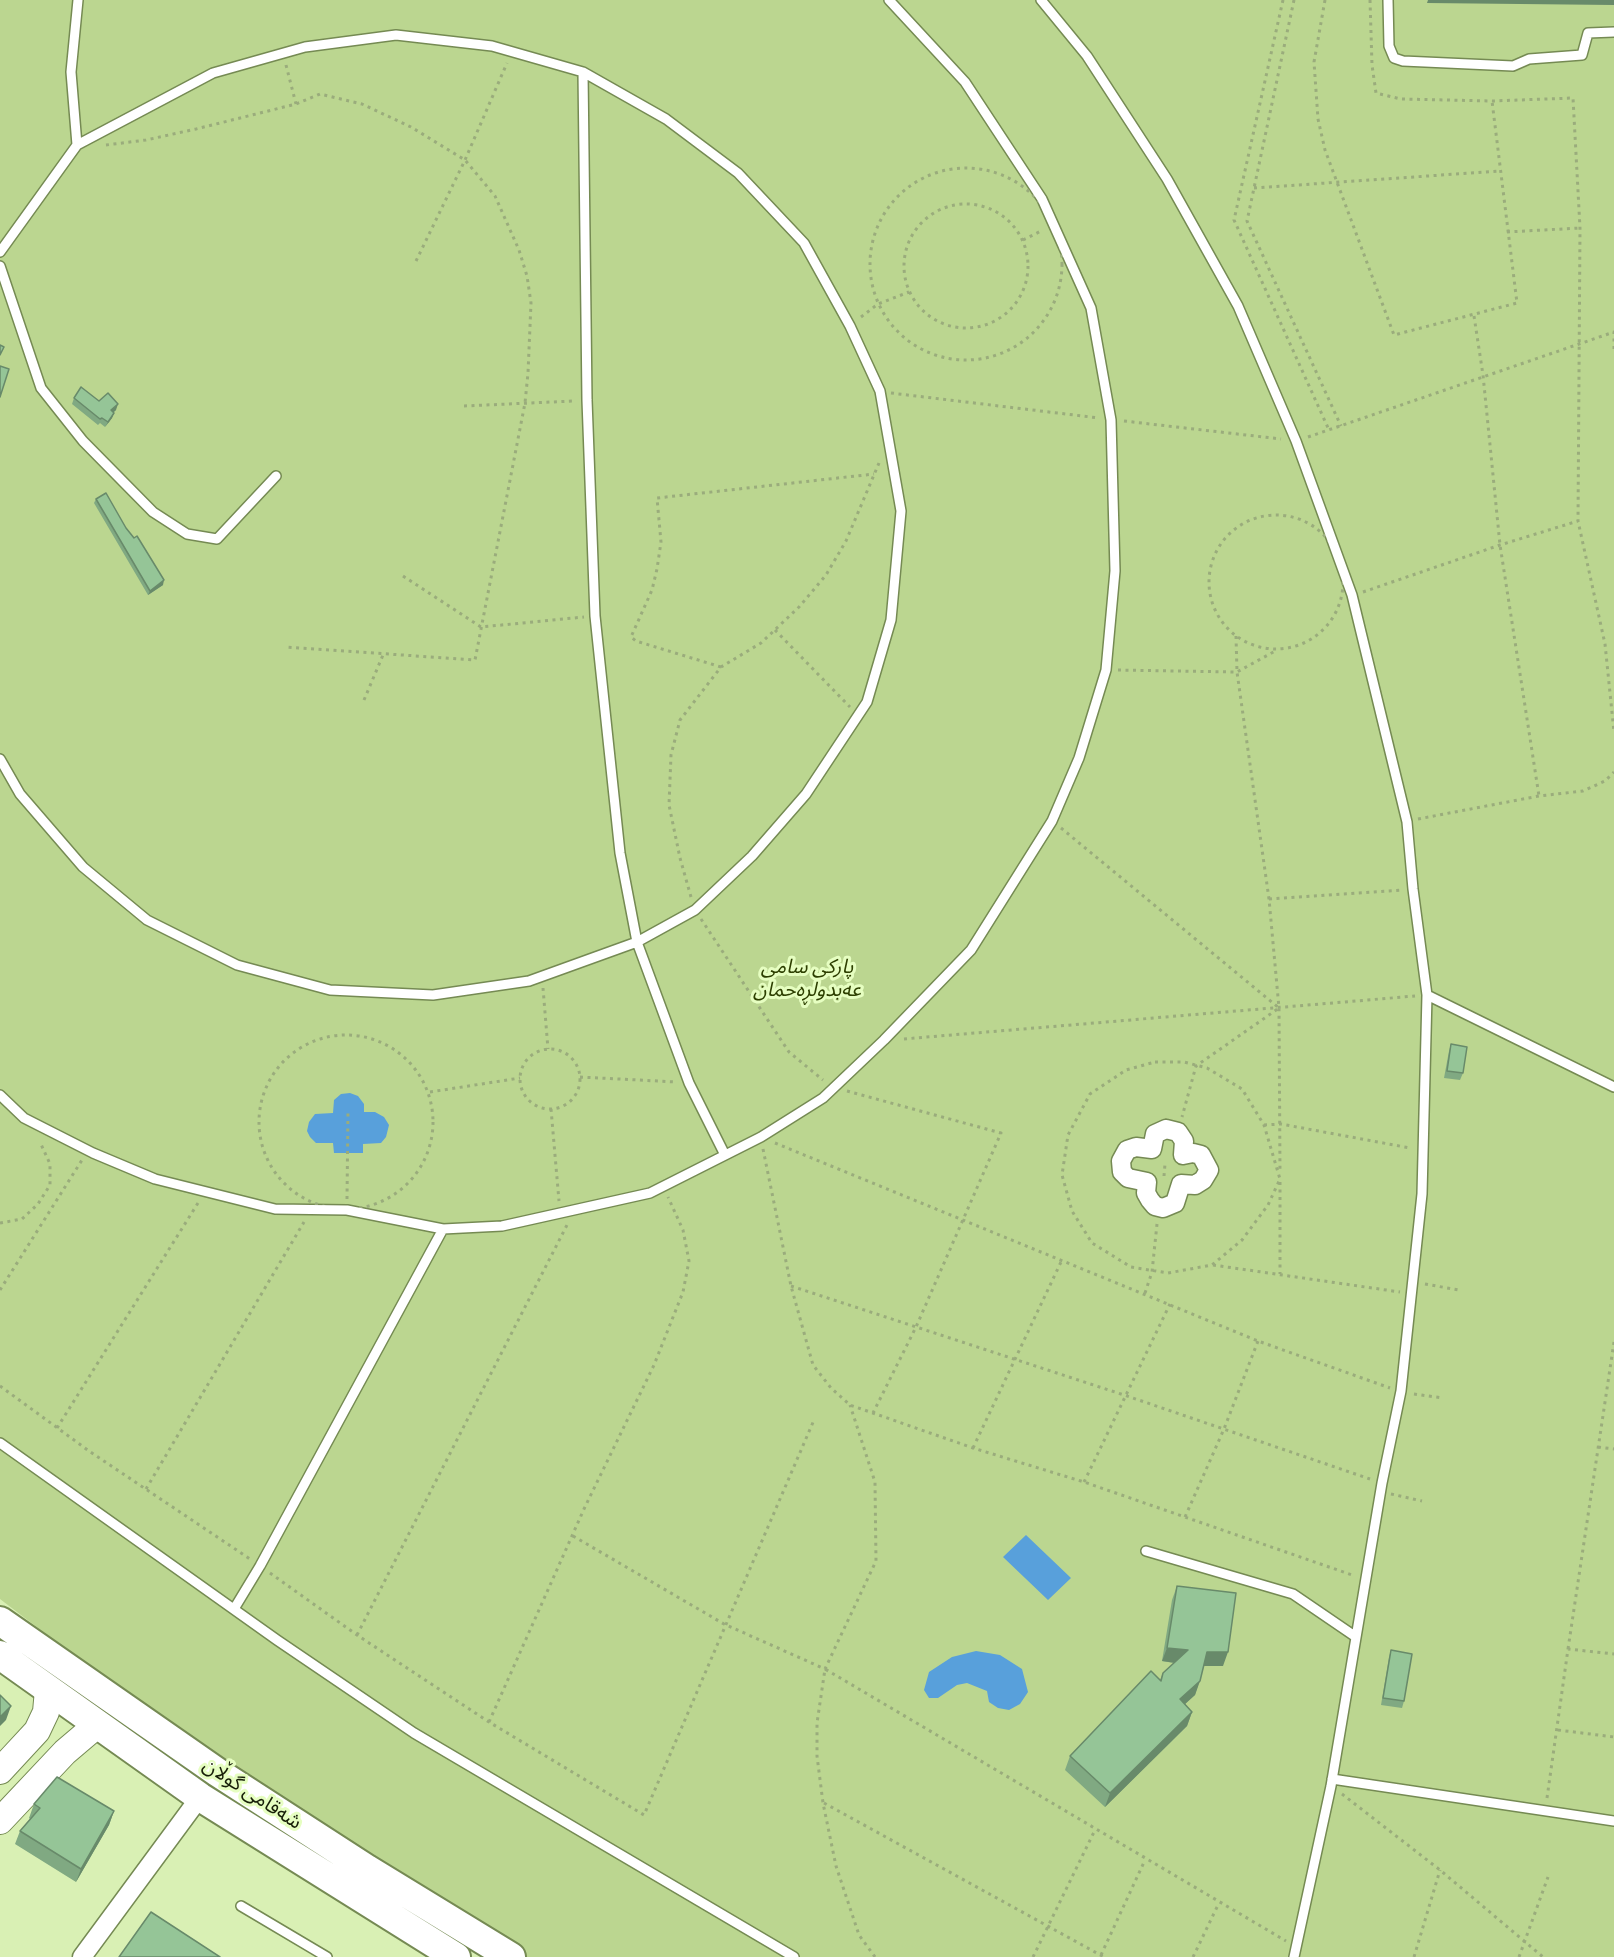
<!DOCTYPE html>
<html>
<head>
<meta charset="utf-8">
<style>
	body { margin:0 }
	canvas { display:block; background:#d9f0b4 }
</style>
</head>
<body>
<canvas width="1614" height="1957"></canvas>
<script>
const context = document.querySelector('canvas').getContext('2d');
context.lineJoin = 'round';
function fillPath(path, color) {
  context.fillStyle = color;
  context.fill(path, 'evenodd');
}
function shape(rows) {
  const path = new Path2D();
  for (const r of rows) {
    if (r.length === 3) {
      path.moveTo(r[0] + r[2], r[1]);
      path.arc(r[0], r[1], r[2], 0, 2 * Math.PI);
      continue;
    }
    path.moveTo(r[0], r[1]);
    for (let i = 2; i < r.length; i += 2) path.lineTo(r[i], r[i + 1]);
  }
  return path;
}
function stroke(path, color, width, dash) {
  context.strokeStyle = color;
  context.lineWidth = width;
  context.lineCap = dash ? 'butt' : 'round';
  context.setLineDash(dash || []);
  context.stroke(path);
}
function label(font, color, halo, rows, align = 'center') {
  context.font = font + ' Merriweather,"Noto Sans Arabic",serif';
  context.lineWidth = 6;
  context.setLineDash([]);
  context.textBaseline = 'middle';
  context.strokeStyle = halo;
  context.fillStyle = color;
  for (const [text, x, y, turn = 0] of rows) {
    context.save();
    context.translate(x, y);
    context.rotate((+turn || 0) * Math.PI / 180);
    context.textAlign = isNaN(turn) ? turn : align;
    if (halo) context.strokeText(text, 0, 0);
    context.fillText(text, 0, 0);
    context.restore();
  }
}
fillPath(shape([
	[0,0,1614,0,1614,1957,524,1957,155,1717,0,1599]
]), '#bbd690');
fillPath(shape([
	[350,1093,358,1096,364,1104,364,1112,375,1112,384,1117,389,1125,386,1137,381,1143,363,1144,363,1153,334,1153,333,1143,316,1143,310,1137,307,1131,309,1122,315,1114,333,1113,334,1100,341,1094],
	[1026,1535,1071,1578,1048,1600,1003,1557],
	[976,1651,1000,1655,1022,1669,1028,1692,1020,1704,1009,1710,998,1708,989,1702,987,1691,967,1683,957,1685,938,1698,929,1698,924,1690,929,1672,952,1657]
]), '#58a0db');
const lane = shape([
	[1041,0,1087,56,1167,179,1238,306,1296,441,1352,595,1407,822,1413,889,1427,995,1422,1194,1401,1391,1382,1483,1331,1786,1294,1957],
	[1388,0,1389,46,1394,58,1403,61,1513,66,1529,59,1582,55,1588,33,1614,32],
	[583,72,587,400,595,616,620,853,637,942,689,1083,725,1155],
	[77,145,71,72,78,0],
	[0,252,77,145,213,73,305,47,396,35,492,46,583,72,666,119,738,173,804,243,850,326,880,391,901,511,891,620,867,702,806,794,752,856,695,910,637,942,529,981,433,995,330,990,237,965,147,920,83,867,20,794,0,759],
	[0,266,41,388,83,441,153,512,187,534,217,539,276,476],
	[1427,995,1614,1087],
	[0,1095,24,1118,93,1153,155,1179,275,1209,347,1210,443,1229,502,1226,650,1193,761,1137,823,1098,884,1040,971,950,1052,821,1079,758,1106,670,1115,571,1111,420,1091,308,1042,199,965,82,889,0],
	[0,1443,277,1640,414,1733,794,1957],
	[1146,1551,1293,1594,1356,1637],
	[234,1609,260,1566,443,1229],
	[1332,1779,1614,1821],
	[241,1906,327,1957]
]);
const street = shape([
	[1166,1129,1178,1132,1184,1141,1183,1155,1193,1153,1201,1155,1209,1170,1203,1180,1195,1185,1181,1184,1175,1203,1163,1208,1155,1206,1150,1200,1146,1193,1147,1182,1128,1178,1122,1172,1121,1161,1127,1150,1136,1147,1152,1149,1155,1134,1166,1129],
	[82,1957,200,1797]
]);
const secondary = shape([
	[0,1771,37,1731,46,1712,48,1690],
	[0,1821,65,1752,98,1724]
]);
const primary = shape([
	[0,1621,217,1772,367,1869,511,1957],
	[0,1655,200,1797,456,1957]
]);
stroke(lane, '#758a53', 12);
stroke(street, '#758a53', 21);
stroke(secondary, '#758a53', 28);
stroke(primary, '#758a53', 32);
stroke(shape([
	[1283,0,1234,220,1329,430],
	[1294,0,1247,221,1341,426],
	[1325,0,1314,62,1318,119,1325,150,1394,335,1517,303,1492,101],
	[1370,0,1372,65,1376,93,1401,99,1492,101,1573,98,1580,228,1578,521,1605,644,1614,732],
	[286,65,296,104],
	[106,145,146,140,196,129,296,104,320,94,362,104,411,127,465,160,495,196,519,250,527,276,531,303,528,373,525,403,475,660,286,647],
	[966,264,96],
	[1254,188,1500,171],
	[966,266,62],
	[1507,232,1580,228],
	[1023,240,1041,231],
	[416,261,465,160,507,63],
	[1474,316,1483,375,1500,545,1539,796],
	[861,317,878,304,909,292],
	[891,393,1099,418],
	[464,406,574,401],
	[1124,421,1281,439],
	[1308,437,1614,332,1614,352],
	[1276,582,67],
	[403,576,481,627,584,617],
	[1363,592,1500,545,1578,521],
	[775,630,850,707],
	[1236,636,1237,672,1269,899,1279,1008,1280,1173],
	[721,667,636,641,631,637,652,590,657,569,661,542,657,498,874,474],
	[1118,670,1237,672,1277,650],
	[364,700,383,655],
	[1418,819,1539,796,1583,791,1605,781,1614,772],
	[1061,828,1279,1008,1196,1066,1182,1117],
	[691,897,680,858,669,805,671,755,680,720,721,667,761,643,799,607,826,575,846,541,879,463],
	[1269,899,1402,890],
	[701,919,789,1052,823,1080],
	[543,988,548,1049],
	[346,1122,87],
	[904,1039,1415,996],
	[550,1079,30],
	[1155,1062,1184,1062,1207,1068,1242,1089,1264,1125,1280,1179,1268,1205,1242,1240,1212,1265,1168,1273,1131,1267,1092,1243,1072,1211,1062,1175,1068,1135,1090,1094,1126,1070,1155,1062],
	[580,1077,677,1082],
	[847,1091,1001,1133,916,1327,873,1413],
	[430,1092,520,1078],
	[551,1109,559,1201],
	[1264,1125,1281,1124,1410,1148],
	[775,1143,1258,1341,1390,1388],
	[763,1149,791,1286,813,1365,831,1388,850,1405,973,1448,1084,1482,1355,1576],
	[1164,1176,1165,1164],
	[1280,1182,1280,1274],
	[347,1199,348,1110],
	[0,1223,22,1219,38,1204,50,1185,50,1164,40,1142],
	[1213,1265,1400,1292],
	[1425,1284,1459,1290],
	[791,1286,1124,1395,1370,1479],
	[0,1290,82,1160],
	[1145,1293,1152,1272,1157,1224],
	[0,1386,89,1451,250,1559],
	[1414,1394,1443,1398],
	[57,1428,198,1203],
	[1598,1447,1614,1449],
	[973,1448,1061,1262],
	[1084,1482,1170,1304],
	[146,1489,304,1222],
	[1391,1494,1422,1501],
	[1185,1517,1224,1429,1258,1341],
	[573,1536,724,1624,825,1669,876,1561,875,1482,850,1405],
	[270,1573,357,1635,489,1722,644,1815,814,1420],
	[357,1635,567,1225],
	[1568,1649,1614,1342],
	[489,1722,584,1509,654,1365,683,1292,689,1261,683,1230,668,1197],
	[1558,1730,1614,1737],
	[1342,1794,1440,1870,1543,1957],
	[1547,1798,1568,1649,1614,1654],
	[824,1803,1104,1957],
	[1101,1955,1145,1860],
	[875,1957,859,1935,836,1866,823,1803,817,1756,817,1723,825,1669,1286,1941],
	[1033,1957,1095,1830],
	[1193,1957,1219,1903],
	[1414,1957,1440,1870],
	[1519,1957,1548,1877]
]), '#9aac7c', 3, [3, 4.5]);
stroke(lane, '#fff', 9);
stroke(street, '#fff', 18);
stroke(secondary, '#fff', 26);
stroke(primary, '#fff', 28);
fillPath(shape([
	[74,398,99,401,116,410,114,412,112,418,105,427,100,423,98,425,72,404],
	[96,499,126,528,163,585,148,595,94,503],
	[1451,1044,1463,1073,1460,1080,1444,1078,1449,1051],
	[1177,1586,1223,1666,1204,1666,1195,1695,1185,1704,1192,1712,1187,1726,1105,1807,1065,1770,1070,1756,1160,1680,1163,1673,1174,1663,1162,1661,1172,1600],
	[1391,1650,1404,1701,1402,1708,1381,1705,1389,1657],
	[34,1804,114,1811,109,1825,76,1882,15,1844,20,1831,30,1819,29,1818]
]), '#80a982');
fillPath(shape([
	[1428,0,1614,0,1614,5,1427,3],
	[118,404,116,410,109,416,111,410],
	[114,413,112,418,105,427,108,422],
	[164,580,163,585,148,595,150,591],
	[1167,1648,1188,1650,1183,1664,1162,1661],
	[1207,1652,1228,1652,1223,1666,1202,1666],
	[1200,1681,1195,1695,1175,1713,1180,1699],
	[11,1706,6,1720,0,1726,0,1717],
	[1192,1712,1187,1726,1105,1807,1110,1793],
	[114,1811,109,1825,76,1882,81,1869]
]), '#688a6a');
const building = shape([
	[0,345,4,347,0,355,0,345],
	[0,366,9,369,0,397,0,366],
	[81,387,99,401,108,393,118,404,111,410,114,413,108,422,102,418,100,419,74,398,81,387],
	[106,493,126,528,134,538,137,536,164,580,150,591,96,499,106,493],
	[1451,1044,1467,1047,1463,1073,1447,1071,1451,1044],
	[1177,1586,1236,1593,1228,1652,1207,1652,1200,1681,1180,1699,1192,1712,1110,1793,1070,1756,1151,1671,1161,1681,1163,1673,1188,1650,1167,1648,1177,1586],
	[1391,1650,1412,1654,1404,1701,1383,1698,1391,1650],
	[0,1695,11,1706,0,1717,0,1695],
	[57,1777,114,1811,81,1869,20,1831,40,1808,34,1804,57,1777],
	[151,1912,220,1957,119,1957,151,1912]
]);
fillPath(building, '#95c597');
stroke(building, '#688a6a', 1.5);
label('italic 20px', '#2d3f00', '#e6fec1', [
	["پارکی سامی",807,967],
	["عەبدولڕەحمان",807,990]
]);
label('20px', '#171f08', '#e6fec1', [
	["شەقامی گوڵان",252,1794,33]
]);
</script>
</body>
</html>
